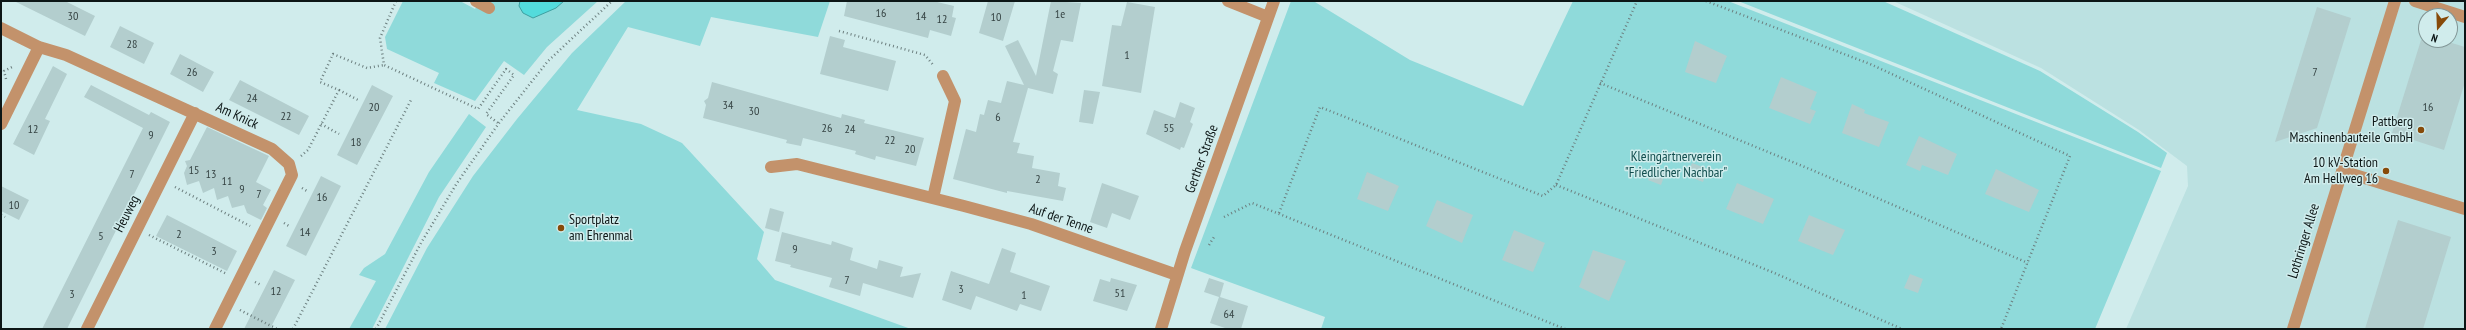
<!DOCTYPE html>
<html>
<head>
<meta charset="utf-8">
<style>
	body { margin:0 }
	#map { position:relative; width:2466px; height:330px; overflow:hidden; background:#d0ecec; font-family:"PT Sans Narrow",sans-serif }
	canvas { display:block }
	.frame { position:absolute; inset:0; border:2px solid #0c1616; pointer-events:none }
	.north { position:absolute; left:2418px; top:8px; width:40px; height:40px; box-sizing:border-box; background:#d0ecec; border:1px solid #829696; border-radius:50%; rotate:199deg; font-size:11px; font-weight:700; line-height:16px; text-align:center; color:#0c1616 }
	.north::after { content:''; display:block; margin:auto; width:14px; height:18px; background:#874a09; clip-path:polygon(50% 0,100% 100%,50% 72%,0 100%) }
</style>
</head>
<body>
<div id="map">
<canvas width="2466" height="330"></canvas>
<div class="frame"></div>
<div class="north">N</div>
</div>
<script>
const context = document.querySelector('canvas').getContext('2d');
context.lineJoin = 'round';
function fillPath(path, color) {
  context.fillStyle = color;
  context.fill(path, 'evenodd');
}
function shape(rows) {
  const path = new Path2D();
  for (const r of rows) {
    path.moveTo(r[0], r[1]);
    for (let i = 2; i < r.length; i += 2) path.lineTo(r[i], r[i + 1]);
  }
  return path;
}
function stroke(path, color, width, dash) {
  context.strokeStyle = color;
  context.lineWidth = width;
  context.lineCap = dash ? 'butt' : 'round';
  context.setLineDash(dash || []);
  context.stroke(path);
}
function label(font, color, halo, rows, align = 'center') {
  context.font = font + ' "PT Sans Narrow",sans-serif';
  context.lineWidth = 3;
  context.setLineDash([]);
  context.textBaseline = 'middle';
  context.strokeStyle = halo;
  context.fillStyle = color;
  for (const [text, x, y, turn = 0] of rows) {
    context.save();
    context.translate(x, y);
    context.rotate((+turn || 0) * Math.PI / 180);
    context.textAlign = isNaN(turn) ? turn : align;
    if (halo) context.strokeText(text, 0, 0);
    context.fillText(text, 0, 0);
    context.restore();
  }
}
fillPath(shape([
	[1893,1,2465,1,2465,329,2126,329,2188,186,2187,166,2139,130,2041,68],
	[2426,16,2450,16,2450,40,2426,40]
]), '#bbe1e1');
fillPath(shape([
	[403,1,460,1,475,9,480,1,598,1,547,47,524,75,504,61,475,101,434,83,439,73,387,49,385,37],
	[626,1,830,1,818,37,711,17,700,46,628,27,577,110,641,124,682,143,764,232,757,259,775,280,911,329,385,329,427,248,473,176,517,119,572,53],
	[1291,1,1315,2,1410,60,1523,106,1573,1,1728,1,2161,171,2095,329,1321,329,1325,317,1191,268],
	[1738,1,1883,1,2040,71,2138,132,2167,153,2161,168],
	[469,114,486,127,439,197,372,329,349,329,376,281,359,275,364,268,385,254,429,172]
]), '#8fdada');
const water = shape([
	[520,1,564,1,556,8,533,18,523,13,519,6,520,1]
]);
fillPath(water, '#53dbdc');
stroke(water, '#3ea0a1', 1);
fillPath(shape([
	[14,1,65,1,95,16,85,36],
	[847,1,933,1,954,6,952,17,956,18,951,36,930,30,928,38,844,16],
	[988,1,1015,1,1003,41,979,33],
	[1051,1,1081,3,1073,42,1061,40,1053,71,1058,74,1053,94,1028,88,1013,142,1020,143,1017,153,1034,156,1032,168,1060,173,1058,186,1066,188,1063,201,1007,191,1007,193,953,179,966,129,976,132,980,114,984,115,988,100,1001,103,1007,81,1024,85,1005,46,1018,40,1036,76],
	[1127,2,1155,7,1141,93,1102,86,1112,25,1121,26],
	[2317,7,2351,18,2317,128,2275,142],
	[120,26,154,43,144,64,110,47],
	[830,36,845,40,843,47,896,61,888,91,820,74],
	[2421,40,2442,40,2465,47,2465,82,2444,150,2392,133],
	[1695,41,1727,56,1716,83,1685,72],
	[180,54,214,72,203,92,170,74],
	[53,66,67,74,45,119,50,121,34,155,13,144],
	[1781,77,1817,92,1810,109,1816,111,1810,124,1769,108],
	[240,80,309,116,299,135,229,100],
	[712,82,841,118,842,114,865,120,864,123,924,138,916,166,876,156,875,160,855,154,856,151,803,138,801,146,786,143,787,140,703,118,706,105,704,101,708,98],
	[91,85,149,115,151,112,170,122,67,329,42,329,143,128,84,97],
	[372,85,393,96,357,165,337,155],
	[1084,90,1100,92,1093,124,1079,122],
	[1180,102,1195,108,1190,122,1193,124,1184,148,1181,147,1180,150,1146,134,1154,110,1175,118],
	[1852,104,1865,110,1864,113,1889,122,1879,147,1842,133],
	[207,127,269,156,256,182,271,190,263,205,267,208,261,220,247,213,244,205,232,208,228,196,217,200,214,188,203,193,199,181,187,185,184,173,187,166,185,161,190,160],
	[1919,136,1957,154,1948,175,1922,165,1920,171,1906,165],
	[1692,163,1708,169,1703,182,1687,176],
	[1653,166,1666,171,1661,185,1648,180],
	[1996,169,2039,190,2029,212,1985,194],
	[1367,172,1399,186,1388,211,1357,199],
	[321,176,341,186,306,256,286,246],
	[1102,183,1139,196,1130,220,1112,213,1107,228,1090,222],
	[1737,183,1774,199,1763,224,1726,209],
	[1,186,29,200,19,220,1,211],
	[1437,200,1473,215,1462,243,1426,226],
	[770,208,784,212,779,232,765,228],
	[167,215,237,251,227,271,156,236],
	[1809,215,1845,230,1833,255,1798,241],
	[2398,220,2451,237,2423,329,2365,329],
	[1514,230,1545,243,1533,272,1502,260],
	[782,232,831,245,832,241,853,248,850,260,877,269,879,260,903,267,900,277,921,273,913,298,863,283,860,296,829,287,832,278,790,267,791,265,775,261],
	[1002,248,1016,253,1010,272,1050,286,1041,311,1020,304,1017,311,976,296,971,310,942,300,951,271,989,284],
	[1593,250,1626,261,1609,301,1579,287],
	[274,270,295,280,270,329,244,329],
	[1910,274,1923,279,1918,293,1904,288],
	[1111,278,1137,285,1127,311,1093,301,1100,279,1110,282],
	[1209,278,1224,283,1220,297,1248,306,1241,329,1228,329,1210,323,1219,297,1204,292]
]), '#b3cece');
stroke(shape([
	[396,1,380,38,384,65,478,109,506,69,514,75,486,114,498,123],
	[1706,1,1870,64,2070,156,2001,329],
	[839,31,925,55,934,66],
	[6,79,4,71,12,67],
	[1600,83,1812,170,2028,263],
	[339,90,360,101],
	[321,124,339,134],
	[301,156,308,150,339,90,320,82,333,54,367,68,384,65],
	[1556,185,1772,272,1902,329],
	[175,187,250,226],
	[302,188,307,191],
	[1279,213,1320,107,1543,196,1556,185,1637,1],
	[1,215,5,217],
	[1224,217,1252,203,1565,329],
	[284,223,289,226],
	[149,235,227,274],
	[1209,245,1214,237],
	[255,282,261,285],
	[240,310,277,329],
	[293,329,411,100],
	[376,329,421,243,457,183,499,123,548,61,612,1]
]), '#6c7f7f', 2.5, [1, 3]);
stroke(shape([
	[476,1,489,8],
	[1228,1,1268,17],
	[2415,1,2465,17],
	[1,28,39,47,66,55,272,149,289,164,292,175,215,329],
	[1,124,39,47],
	[771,167,797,164,964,206,1031,224,1177,275],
	[2342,171,2465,209],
	[933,198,955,101,943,76],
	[87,329,195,113],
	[1161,329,1185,251,1274,1],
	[2293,329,2395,1]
]), '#c3926b', 12);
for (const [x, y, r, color] of [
	[2421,130,4,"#874a09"],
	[2386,171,4,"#874a09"],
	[561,228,4,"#874a09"]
]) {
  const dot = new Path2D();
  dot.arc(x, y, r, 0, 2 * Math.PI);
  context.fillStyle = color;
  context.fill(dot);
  stroke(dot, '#d0ecec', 1.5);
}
label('12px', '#364444', null, [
	["16",881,14],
	["1e",1060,15],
	["30",73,17],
	["14",921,17],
	["10",996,18],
	["12",942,20],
	["28",132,45],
	["1",1127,56],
	["26",192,73],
	["7",2315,73],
	["24",252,99],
	["34",728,106],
	["20",374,108],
	["16",2428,108],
	["30",754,112],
	["22",286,117],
	["6",998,118],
	["26",827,129],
	["55",1169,129],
	["12",33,130],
	["24",850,130],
	["9",151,136],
	["22",890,141],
	["18",356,143],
	["20",910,150],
	["15",194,171],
	["7",132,175],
	["13",211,175],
	["2",1038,180],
	["11",227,182],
	["9",242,190],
	["7",259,195],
	["16",322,198],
	["10",14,206],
	["14",305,233],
	["2",179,235],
	["5",101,237],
	["9",795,250],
	["3",214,252],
	["7",847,281],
	["3",961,290],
	["12",276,292],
	["51",1120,294],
	["3",72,295],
	["1",1024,296],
	["64",1229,315]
]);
label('14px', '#0c1616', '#d0ecec', [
	["Am Knick",237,116,25],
	["Gerther Straße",1202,159,-70],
	["Heuweg",127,214,-63],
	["Auf der Tenne",1061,219,19],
	["Lothringer Allee",2304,241,-73]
]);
label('14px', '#0c1616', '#d0ecec', [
	["Pattberg",2413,122],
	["Maschinenbauteile GmbH",2413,138],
	["10 kV-Station",2378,163],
	["Am Hellweg 16",2378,179],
	["Sportplatz",569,220,"left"],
	["am Ehrenmal",569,236,"left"]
], 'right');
label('14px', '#124e4e', '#d0ecec', [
	["Kleingärtnerverein",1676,157],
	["\"Friedlicher Nachbar\"",1676,173]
]);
</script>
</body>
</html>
